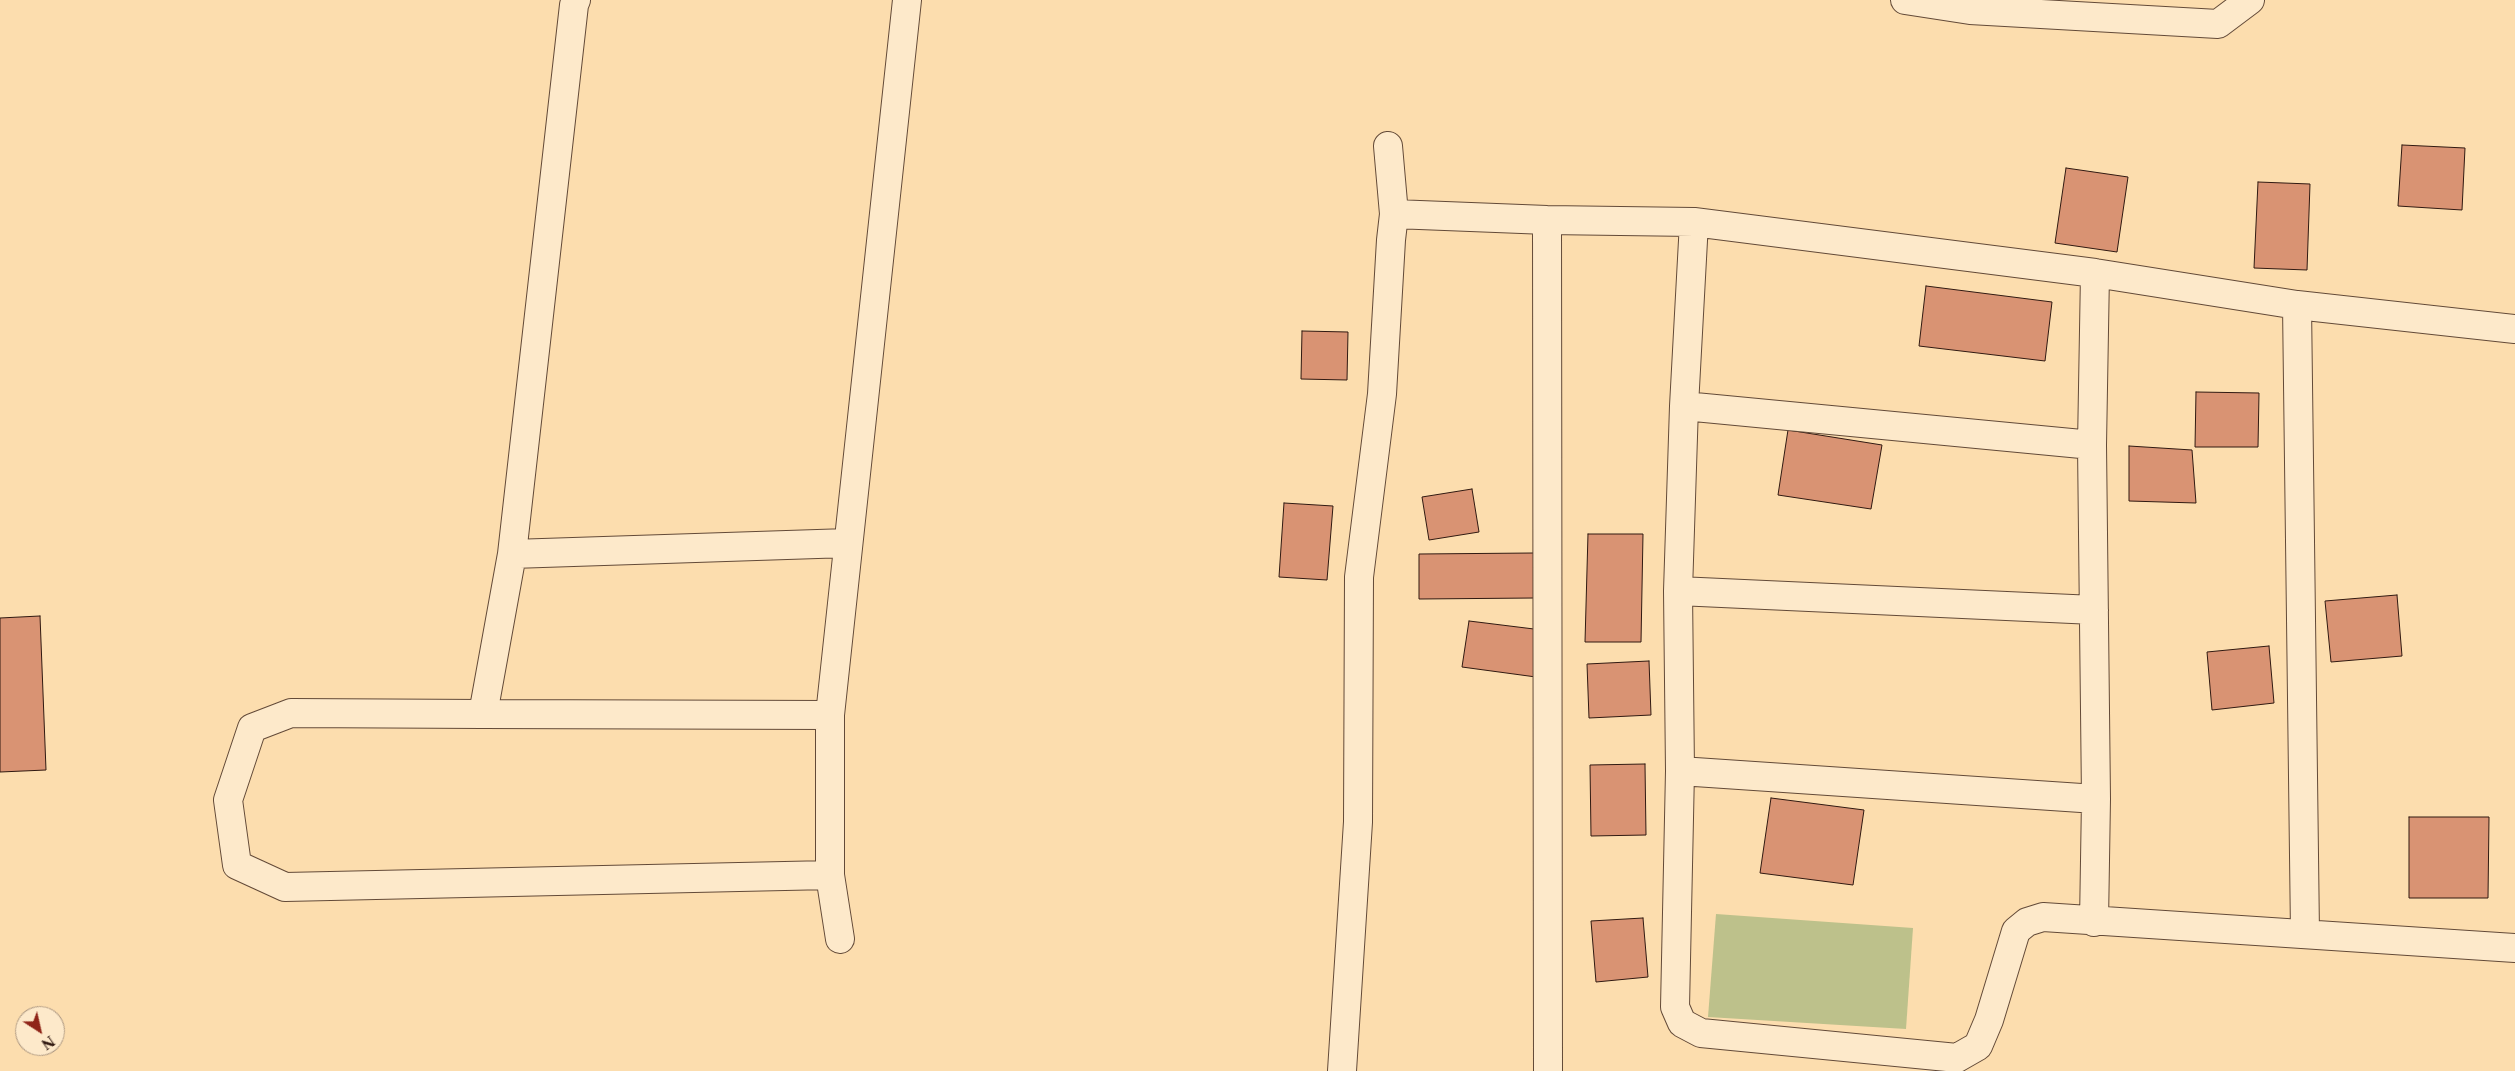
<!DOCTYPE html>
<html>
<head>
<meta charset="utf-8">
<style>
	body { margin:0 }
	#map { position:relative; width:2515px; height:1071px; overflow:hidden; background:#fcddae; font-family:"Libre Caslon Text",serif }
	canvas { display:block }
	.north { position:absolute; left:15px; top:1006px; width:50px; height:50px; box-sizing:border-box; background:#fde9ca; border:1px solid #ab9680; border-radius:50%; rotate:145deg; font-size:14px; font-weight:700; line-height:20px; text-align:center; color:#301911 }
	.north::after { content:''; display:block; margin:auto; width:18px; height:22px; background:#8f2418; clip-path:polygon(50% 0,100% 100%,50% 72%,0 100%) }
</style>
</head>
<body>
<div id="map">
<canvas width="2515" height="1071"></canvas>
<div class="north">N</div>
</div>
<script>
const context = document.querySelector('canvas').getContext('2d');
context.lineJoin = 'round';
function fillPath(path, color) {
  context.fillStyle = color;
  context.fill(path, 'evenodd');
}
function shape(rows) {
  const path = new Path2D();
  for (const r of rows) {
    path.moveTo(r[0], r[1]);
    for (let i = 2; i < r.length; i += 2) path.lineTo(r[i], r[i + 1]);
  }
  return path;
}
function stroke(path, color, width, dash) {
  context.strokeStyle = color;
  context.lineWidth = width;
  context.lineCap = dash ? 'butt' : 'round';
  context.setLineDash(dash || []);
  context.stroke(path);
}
fillPath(shape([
	[1716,914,1913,928,1906,1029,1708,1017]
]), '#bdc18b');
const building = shape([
	[2402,145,2465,148,2462,210,2398,206,2402,145],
	[2066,168,2128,177,2117,252,2055,243,2066,168],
	[2258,182,2310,184,2307,270,2254,268,2258,182],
	[1926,286,2052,302,2045,361,1919,346,1926,286],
	[1302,331,1348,332,1347,380,1301,379,1302,331],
	[2196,392,2259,393,2258,447,2195,447,2196,392],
	[1788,430,1882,445,1871,509,1778,495,1788,430],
	[2129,446,2192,450,2196,503,2129,501,2129,446],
	[1472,489,1479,532,1429,540,1422,497,1472,489],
	[1284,503,1333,506,1327,580,1279,577,1284,503],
	[1588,534,1643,534,1641,642,1585,642,1588,534],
	[1534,553,1534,598,1419,599,1419,554,1534,553],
	[2397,595,2402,656,2331,662,2325,601,2397,595],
	[40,616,46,770,0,772,0,618,40,616],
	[1469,621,1542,630,1536,677,1462,667,1469,621],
	[2269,646,2274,703,2212,710,2207,652,2269,646],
	[1649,661,1651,715,1589,718,1587,664,1649,661],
	[1645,764,1646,835,1591,836,1590,765,1645,764],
	[1771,798,1864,810,1853,885,1760,873,1771,798],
	[2409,817,2489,817,2488,898,2409,898,2409,817],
	[1643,918,1648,977,1596,982,1591,921,1643,918]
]);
fillPath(building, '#d99373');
stroke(building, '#301911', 1);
const street = shape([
	[576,0,574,5,512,554,483,714,291,713,252,728,228,800,237,865,285,887,830,875],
	[1905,0,1970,10,2218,24,2250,0],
	[1388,146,1394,214],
	[1547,220,1548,1071],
	[1694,222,1684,406,1678,591,1680,771,1675,1007,1682,1023,1701,1033,1957,1058,1978,1046,1989,1020,2016,931,2027,922,2043,917,2515,948],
	[2297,305,2305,933],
	[1684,406,2092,445],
	[512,554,848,543],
	[1678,591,2094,610],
	[483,714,830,715],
	[1680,771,2096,799],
	[2094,922,2096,799,2092,445,2095,273],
	[840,939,830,875,830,715,907,0],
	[1342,1071,1358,822,1359,577,1382,394,1391,240,1394,214,1547,220,1694,222,2095,273,2297,305,2515,329]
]);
stroke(street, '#634a38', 30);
stroke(street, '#fde9ca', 28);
</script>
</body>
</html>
